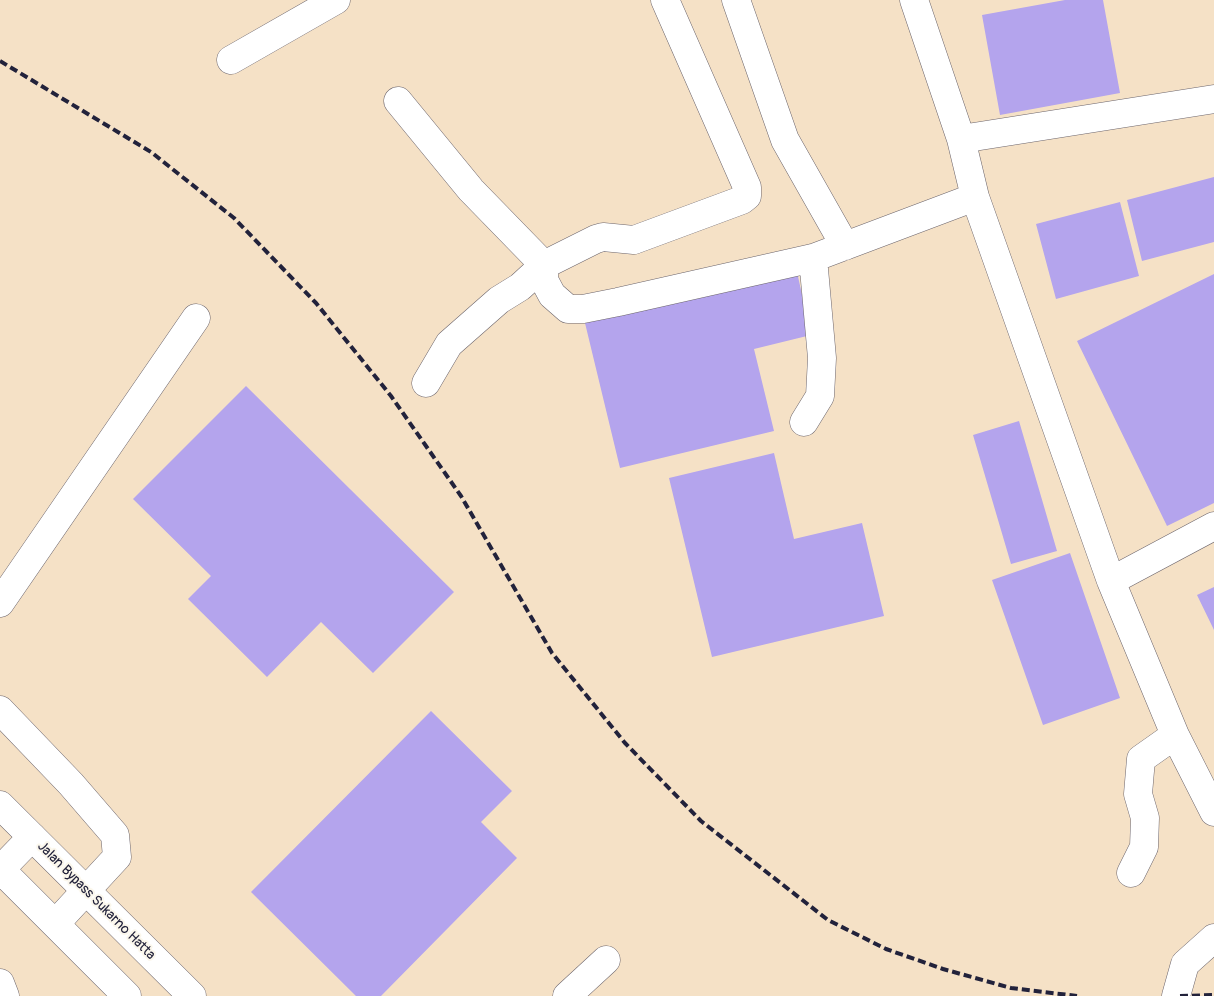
<!DOCTYPE html>
<html>
<head>
<meta charset="utf-8">
<style>
	body { margin:0 }
	canvas { display:block; background:#f5e1c6 }
</style>
</head>
<body>
<canvas width="1214" height="996"></canvas>
<script>
const context = document.querySelector('canvas').getContext('2d');
context.lineJoin = 'round';
function fillPath(path, color) {
  context.fillStyle = color;
  context.fill(path, 'evenodd');
}
function shape(rows) {
  const path = new Path2D();
  for (const r of rows) {
    path.moveTo(r[0], r[1]);
    for (let i = 2; i < r.length; i += 2) path.lineTo(r[i], r[i + 1]);
  }
  return path;
}
function stroke(path, color, width, dash) {
  context.strokeStyle = color;
  context.lineWidth = width;
  context.lineCap = dash ? 'butt' : 'round';
  context.setLineDash(dash || []);
  context.stroke(path);
}
function label(font, color, halo, rows, align = 'center') {
  context.font = font + ' Pangolin,sans-serif';
  context.lineWidth = 4;
  context.setLineDash([]);
  context.textBaseline = 'middle';
  context.strokeStyle = halo;
  context.fillStyle = color;
  for (const [text, x, y, turn = 0] of rows) {
    context.save();
    context.translate(x, y);
    context.rotate((+turn || 0) * Math.PI / 180);
    context.textAlign = isNaN(turn) ? turn : align;
    if (halo) context.strokeText(text, 0, 0);
    context.fillText(text, 0, 0);
    context.restore();
  }
}
fillPath(shape([
	[1065,0,1103,0,1120,93,1000,115,982,15],
	[1214,177,1214,242,1142,261,1127,200],
	[1120,202,1139,276,1056,299,1036,224],
	[797,272,811,335,754,349,774,431,620,468,585,323],
	[1214,274,1214,503,1167,526,1077,341],
	[246,386,454,592,373,673,321,622,267,677,188,599,211,576,133,499],
	[1019,421,1057,551,1011,564,973,435],
	[774,453,794,539,862,523,884,616,712,657,669,478],
	[1070,553,1120,698,1043,725,992,580],
	[1214,587,1214,630,1197,595],
	[431,711,512,791,481,822,517,858,381,996,356,996,251,892]
]), '#b4a4ed');
const minor = shape([
	[736,0,785,140,845,246],
	[914,0,961,139,975,197,1111,581,1175,735,1214,812],
	[231,60,336,0],
	[398,101,471,190,544,265,544,280,552,295,568,309,583,309,618,302,813,258,975,197],
	[961,139,1214,99],
	[426,383,449,344,499,300,520,287,544,265,596,239,603,237,634,240,742,200,747,196,747,187,665,0],
	[804,422,820,396,822,358,813,258],
	[1111,581,1214,526],
	[0,603,196,318],
	[0,710,71,784,115,835,117,857,56,923],
	[0,870,32,837],
	[1131,873,1144,847,1145,818,1138,794,1141,759,1175,735],
	[0,983,5,996],
	[567,996,606,960],
	[1176,996,1185,964,1214,938]
]);
const highway = shape([
	[0,805,192,996],
	[0,869,127,996]
]);
stroke(minor, '#6c656c', 29);
stroke(highway, '#6c656c', 29);
stroke(minor, '#fff', 28);
stroke(highway, '#fff', 28);
stroke(shape([
	[0,61,151,152,234,218,316,303,391,396,461,496,552,653,625,743,701,821,828,920,886,949,943,969,1011,988,1077,996],
	[1180,996,1214,995]
]), '#22223b', 4, [8, 4]);
label('14px', '#22223b', '#fbf7ec', [
	["Jalan Bypass Sukarno Hatta",96,901,45]
]);
</script>
</body>
</html>
